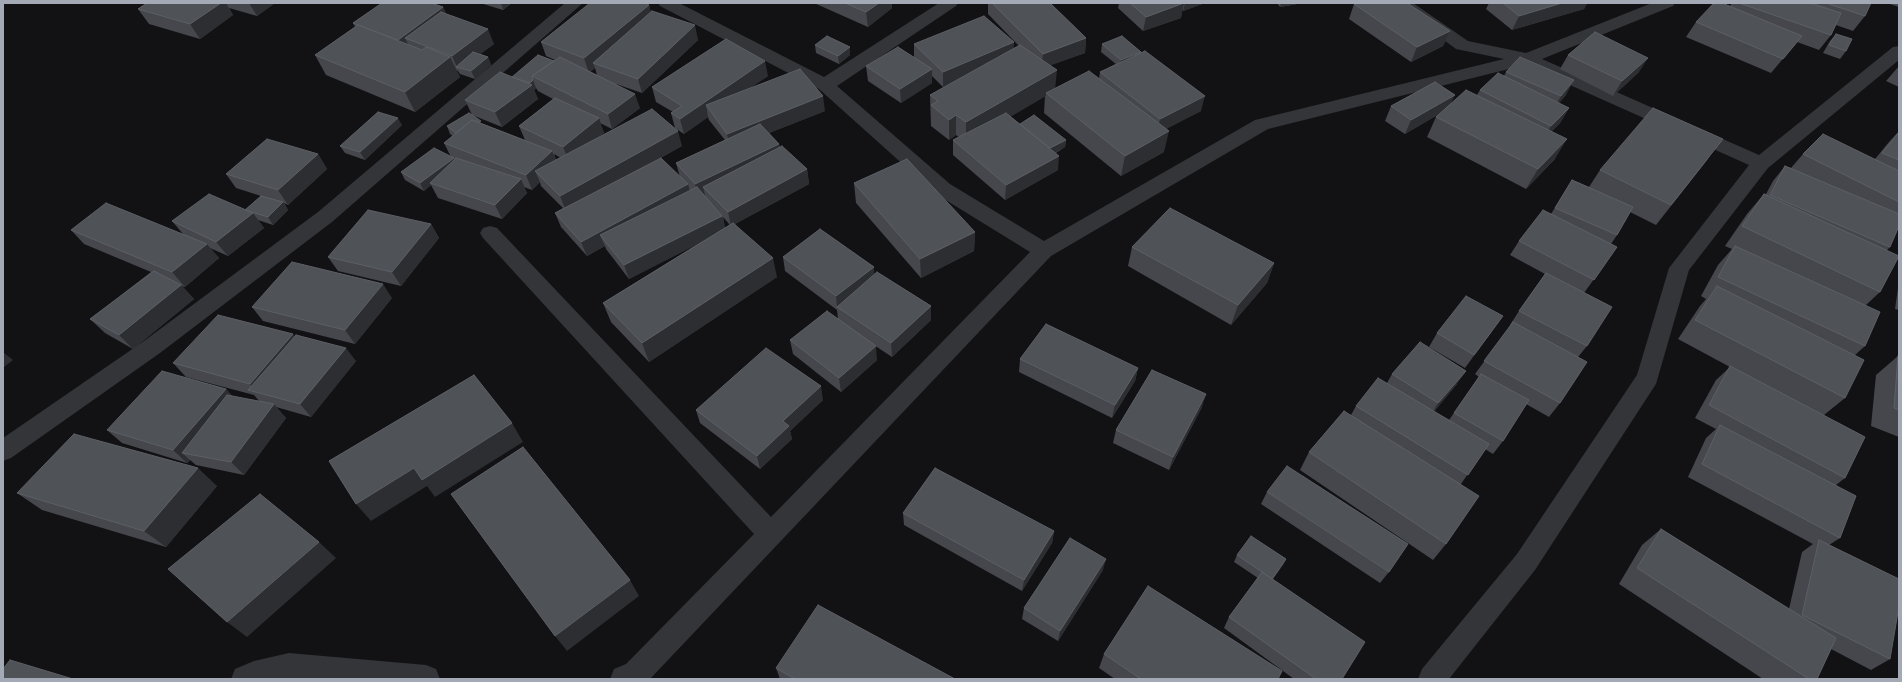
<!DOCTYPE html>
<html>
<head>
<meta charset="utf-8">
<style>
	body { margin:0 }
	#map { position:relative; width:1902px; height:682px; overflow:hidden; background:#121214; font-family:"Public Sans",sans-serif }
	canvas { display:block }
	.frame { position:absolute; inset:0; border:4px solid #a3aab5; pointer-events:none }
</style>
</head>
<body>
<div id="map">
<canvas width="1902" height="682"></canvas>
<div class="frame"></div>
</div>
<script>
const context = document.querySelector('canvas').getContext('2d');
context.lineJoin = 'round';
function shape(rows) {
  const path = new Path2D();
  for (const r of rows) {
    path.moveTo(r[0], r[1]);
    for (let i = 2; i < r.length; i += 2) path.lineTo(r[i], r[i + 1]);
  }
  return path;
}
function fillPath(path, color) {
  context.fillStyle = color;
  context.fill(path, 'evenodd');
}
function stroke(path, color, width, dash) {
  context.strokeStyle = color;
  context.lineWidth = width;
  context.lineCap = dash ? 'butt' : 'round';
  context.setLineDash(dash || []);
  context.stroke(path);
}
fillPath(shape([
	[565,3,583,3,332,222,160,353,11,458,3,461,3,438,144,341,318,212,565,3],
	[658,3,679,3,824,77,939,3,958,3,956,6,837,86,950,184,1044,241,1255,120,1504,59,1456,49,1394,3,1413,3,1468,41,1526,53,1652,3,1675,3,1673,6,1542,59,1759,155,1893,47,1899,46,1899,60,1768,168,1689,270,1656,384,1535,570,1449,679,1418,679,1422,669,1517,554,1637,375,1669,268,1749,165,1525,65,1268,129,1051,256,650,679,610,679,614,669,626,664,754,534,483,238,480,233,483,228,490,226,497,228,771,517,1030,252,936,194,819,89,660,6,658,3],
	[289,653,426,665,436,669,440,679,231,679,235,669,254,661,289,653]
]), '#333539');
fillPath(shape([
	[147,3,275,3,257,16,229,8,233,15,200,39,149,24,138,9],
	[480,3,512,3,503,10],
	[814,3,892,3,892,8,868,27],
	[988,3,1050,3,1086,38,1085,53,1050,65,1055,88,1099,79,1100,72,1116,64,1101,52,1102,44,1141,52,1201,111,1165,129,1164,152,1121,176,1044,113,1045,96,1010,116,1020,124,1066,140,1065,147,1056,153,1058,170,1005,200,953,155,953,140,959,137,956,135,949,140,931,126,930,95,952,83,943,87,932,76,932,83,901,103,868,81,866,66,914,58,914,44,1014,42,1013,49,1019,46,988,14],
	[1119,3,1205,3,1183,11,1182,10,1181,18,1143,31,1118,8],
	[1277,3,1303,3,1280,7],
	[1489,3,1587,3,1584,9,1512,30,1486,9],
	[1732,3,1871,3,1865,16,1853,31,1836,25,1831,35,1819,50,1797,42,1771,73,1686,37,1696,22,1730,6],
	[1887,3,1899,3,1899,7],
	[1354,4,1450,31,1443,46,1411,62,1349,19],
	[649,5,651,13,698,40,642,93,616,84,640,108,612,129,600,123,604,133,597,138,682,146,655,161,680,177,676,163,725,140,709,120,708,117,684,134,675,128,671,113,673,112,656,102,652,87,768,76,748,89,825,111,769,133,779,144,780,147,807,169,809,184,735,224,777,277,649,362,611,322,603,303,701,242,629,279,606,249,605,246,587,256,561,227,555,213,563,208,541,186,540,182,532,190,524,187,527,193,502,219,438,198,431,185,424,191,405,180,401,172,451,157,444,143,453,136,450,134,447,126,472,115,465,100,512,77,555,60,546,56,541,42],
	[595,68,597,75,590,72],
	[536,88,538,91,553,99,519,126,525,140,481,123,472,115,502,127,538,99,534,90],
	[554,154,561,158,556,160],
	[723,217,730,225,725,228],
	[443,7,446,14,494,44,480,54,488,57,491,65,475,79,460,74,458,71,456,70,460,77,415,112,326,75,315,55,355,27,353,23],
	[1836,34,1846,51,1840,59,1823,53,1830,41],
	[815,45,850,55,839,64,816,53],
	[1568,55,1639,72,1613,96,1560,69],
	[1899,66,1899,87,1886,81],
	[1506,72,1566,95,1559,103,1569,108,1560,123,1552,131,1555,159,1526,189,1427,137,1436,117,1439,114,1405,134,1385,121,1391,106,1450,104,1477,95,1480,90,1504,76],
	[402,125,365,160,345,153,340,146],
	[1899,131,1899,212,1898,213,1890,247,1887,250,1880,292,1866,305,1865,346,1855,355,1845,398,1824,415,1845,478,1836,485,1840,538,1829,545,1890,659,1871,670,1831,649,1817,679,1763,679,1619,584,1642,545,1661,529,1789,609,1802,552,1813,544,1688,477,1706,438,1716,429,1695,418,1716,380,1730,367,1678,339,1700,306,1706,299,1701,296,1718,265,1732,249,1725,246,1747,214,1764,194,1766,194,1773,181,1785,166,1791,168,1803,154,1875,159,1889,142],
	[318,154,327,169,288,205,284,203,288,210,273,225,258,220,264,228,228,256,210,248,219,258,185,287,182,286,194,299,133,349,105,333,90,319,151,272,84,244,71,230,183,234,172,221,245,210,261,196,236,188,226,174],
	[1708,159,1656,225,1630,212,1617,235,1611,244,1617,247,1584,293,1587,346,1578,357,1560,403,1549,417,1526,404,1503,441,1493,454,1485,449,1461,484,1446,544,1433,560,1300,470,1309,452,1351,415,1356,406,1387,383,1392,374,1457,384,1434,411,1449,420,1479,377,1475,374,1511,325,1510,325,1519,311,1545,274,1510,255,1519,241,1551,214,1572,180,1589,187,1600,170],
	[854,183,975,232,974,251,921,278,856,203],
	[431,224,439,238,401,286,338,271,328,257],
	[1132,247,1274,263,1267,283,1231,325,1128,266],
	[783,257,874,267,874,274,931,306,931,320,892,357,865,339,877,360,841,392,793,354,790,340,838,319,837,310,785,271],
	[1899,281,1899,310,1895,309],
	[392,298,355,344,263,321,252,307],
	[1493,330,1465,368,1429,347,1437,333],
	[295,336,356,361,311,417,276,407,286,418,244,475,196,465,190,460,187,463,122,443,107,430,226,389,233,397,260,402,254,395,186,377,173,363],
	[1898,356,1899,356,1899,437,1871,426,1876,375],
	[1020,359,1138,368,1135,381,1112,418,1019,372],
	[823,400,790,431,792,439,760,469,700,423,696,410],
	[1202,407,1169,470,1113,443,1116,430],
	[217,486,166,547,42,510,17,493],
	[1267,492,1389,572,1380,583,1261,504],
	[903,513,1054,531,1052,543,1022,591,904,525],
	[1237,555,1286,559,1283,565,1273,579,1342,679,1294,679,1224,628,1229,617,1258,578,1234,562],
	[1103,570,1058,641,1022,619,1024,608],
	[1104,654,1278,679,1115,679,1099,668],
	[776,668,955,679,780,679]
]), '#45474c');
fillPath(shape([
	[221,3,226,3,233,15,200,39,190,24],
	[249,3,275,3,257,16],
	[501,3,512,3,503,10],
	[879,3,892,3,892,8,868,27,866,12],
	[1184,3,1181,18,1143,31,1146,17],
	[1185,3,1205,3,1183,11],
	[1281,3,1303,3,1280,7],
	[1562,3,1587,3,1584,9,1512,30,1519,16],
	[649,5,653,20,593,63,595,68,589,73,584,58],
	[443,7,450,22,405,38,411,50,405,55,398,40],
	[695,25,698,40,642,93,638,79],
	[488,29,494,44,462,68,457,67,452,56],
	[1450,31,1443,46,1411,62,1417,47],
	[1086,38,1085,53,1041,69,1043,54],
	[1014,42,1013,57,943,87,943,72],
	[850,47,850,55,839,64,838,56],
	[1141,52,1140,59,1120,68,1121,60],
	[450,57,460,77,415,112,405,92],
	[488,57,491,65,475,79,471,71],
	[1648,58,1639,72,1613,96,1622,81],
	[765,61,768,76,712,114,706,105,708,117,684,134,680,119],
	[932,69,932,83,901,103,900,89],
	[1057,70,1055,90,1046,93,1046,96,966,143,966,122],
	[533,80,536,88,534,90,538,99,502,127,495,112,531,86,530,83],
	[1574,80,1566,95,1553,110,1561,96],
	[635,94,640,108,612,129,608,114],
	[1455,95,1448,109,1405,134,1411,120],
	[823,96,825,111,730,148,727,134],
	[1205,96,1201,111,1157,134,1160,119],
	[1569,108,1560,123,1543,140,1551,126],
	[956,115,956,135,949,140,949,120],
	[398,118,402,125,365,160,360,152],
	[599,118,604,133,569,161,563,147],
	[678,131,682,146,566,211,560,196],
	[1169,131,1164,152,1121,176,1125,156],
	[1567,139,1555,159,1526,189,1538,169],
	[1066,140,1065,147,1048,157,1049,149],
	[779,144,782,158,703,187,705,195,698,198,695,184],
	[552,151,558,165,535,171,540,182,532,190,526,175],
	[318,154,327,169,288,205,278,190],
	[1059,156,1058,170,1005,200,1006,185],
	[454,158,457,166,430,183,431,185,424,191,420,183],
	[807,169,809,184,731,226,728,212],
	[521,179,527,193,502,219,495,205],
	[688,184,692,199,600,235,605,246,587,256,581,242],
	[283,202,288,210,273,225,268,217],
	[253,213,264,228,228,256,216,242],
	[722,216,726,230,629,279,624,265],
	[431,224,439,238,401,286,392,272],
	[975,232,974,251,921,278,920,259],
	[207,244,219,258,185,287,172,272],
	[773,258,777,277,649,362,642,343],
	[1274,263,1267,283,1231,325,1238,305],
	[874,267,875,281,837,307,836,296],
	[383,284,392,298,355,344,345,330],
	[181,285,194,299,133,349,119,335],
	[931,306,931,320,892,357,891,343],
	[1503,316,1493,330,1465,368,1474,355],
	[293,334,304,347,257,392,250,384],
	[876,346,877,360,841,392,839,378],
	[346,348,356,361,311,417,300,404],
	[3,352,13,360,3,368],
	[1138,368,1135,381,1112,418,1115,405],
	[1466,371,1457,384,1430,417,1438,403],
	[821,386,823,400,790,431,792,439,760,469,757,456,783,421],
	[226,389,239,403,182,453,190,460,187,463,173,450],
	[1206,394,1202,407,1169,470,1173,457],
	[274,404,286,418,244,475,231,462],
	[512,423,523,442,435,497,427,486,371,521,356,504,414,468],
	[198,468,217,486,166,547,144,531],
	[1054,531,1052,543,1022,591,1024,580],
	[319,542,336,558,247,637,227,622],
	[1106,559,1103,570,1058,641,1060,631],
	[1286,559,1283,565,1268,585,1272,579],
	[630,580,639,596,567,651,555,636]
]), '#2c2e31');
const building = shape([
	[147,3,221,3,190,24,138,9,147,3],
	[382,3,431,3,443,7,398,40,353,23,382,3],
	[590,3,643,3,649,5,584,58,541,42,590,3],
	[845,3,879,3,866,12,845,3],
	[992,3,1050,3,1086,38,1043,54,992,3],
	[1130,3,1184,3,1146,17,1130,3],
	[1356,3,1407,3,1450,31,1417,47,1354,4,1356,3],
	[1503,3,1562,3,1519,16,1503,3],
	[1714,3,1722,3,1802,36,1783,59,1696,22,1714,3],
	[1739,3,1810,3,1841,13,1831,35,1739,3],
	[1826,3,1871,3,1865,16,1826,3],
	[652,11,695,25,638,79,593,63,652,11],
	[441,12,488,29,452,56,405,38,441,12],
	[984,16,1014,42,943,72,914,44,984,16],
	[358,25,422,50,426,47,450,57,405,92,315,55,358,25],
	[1595,32,1648,58,1622,81,1568,55,1595,32],
	[1836,34,1852,39,1846,51,1829,45,1836,34],
	[827,36,850,47,838,56,815,45,827,36],
	[1122,36,1141,52,1121,60,1102,44,1122,36],
	[726,39,765,61,680,119,671,113,682,106,652,87,726,39],
	[1020,45,1057,70,966,122,956,115,949,120,931,105,938,101,930,95,1020,45],
	[898,47,932,69,900,89,866,66,898,47],
	[1145,51,1205,96,1160,119,1100,72,1145,51],
	[473,52,488,57,471,71,456,67,473,52],
	[538,55,554,61,532,76,533,80,530,83,512,77,538,55],
	[560,57,635,94,608,114,532,76,560,57],
	[1520,57,1574,80,1561,96,1506,72,1520,57],
	[800,69,823,96,727,134,706,105,800,69],
	[1089,71,1169,131,1125,156,1046,93,1089,71],
	[500,72,532,85,495,112,465,100,500,72],
	[1498,73,1569,108,1551,126,1480,90,1498,73],
	[1435,82,1455,95,1411,120,1391,106,1435,82],
	[1466,90,1567,139,1538,169,1436,117,1466,90],
	[555,98,599,118,563,147,519,126,555,98],
	[1653,108,1723,139,1671,205,1600,170,1653,108],
	[652,109,678,131,560,196,535,171,652,109],
	[378,112,398,118,360,152,340,146,378,112],
	[469,113,481,121,479,122,472,120,456,133,447,126,469,113],
	[1006,113,1059,156,1006,185,953,140,1006,113],
	[1034,115,1066,140,1050,148,1020,124,1034,115],
	[472,120,552,151,526,175,444,143,472,120],
	[760,124,779,144,695,184,676,163,760,124],
	[1899,132,1899,160,1882,153,1899,132],
	[1823,134,1899,171,1899,202,1803,154,1823,134],
	[267,139,318,154,278,190,226,174,267,139],
	[782,146,807,169,728,212,703,187,782,146],
	[434,148,454,158,420,183,401,172,434,148],
	[456,158,521,179,495,205,430,183,456,158],
	[661,158,688,184,581,242,555,213,661,158],
	[907,159,975,232,920,259,854,183,907,159],
	[1785,166,1899,214,1899,226,1890,247,1770,195,1785,166],
	[1572,180,1633,207,1617,235,1555,208,1572,180],
	[697,187,722,216,624,265,600,235,697,187],
	[209,194,253,213,216,242,172,221,209,194],
	[1764,194,1899,256,1880,292,1742,226,1764,194],
	[261,196,283,202,268,217,245,210,261,196],
	[106,203,207,244,172,272,71,230,106,203],
	[1170,208,1274,263,1238,305,1132,247,1170,208],
	[368,210,431,224,392,272,328,257,368,210],
	[1543,210,1617,247,1594,280,1519,241,1543,210],
	[733,223,773,258,642,343,603,303,733,223],
	[820,229,874,267,836,296,783,257,820,229],
	[1735,246,1880,312,1865,346,1718,277,1735,246],
	[292,262,383,284,345,330,252,307,292,262],
	[154,271,181,285,119,335,90,319,154,271],
	[877,272,931,306,891,343,837,307,877,272],
	[1546,273,1612,307,1587,346,1519,311,1546,273],
	[1717,286,1864,360,1845,398,1695,320,1717,286],
	[1466,296,1503,316,1474,355,1437,333,1466,296],
	[827,311,876,346,839,378,790,340,827,311],
	[218,315,293,334,250,384,173,363,218,315],
	[1513,322,1587,362,1560,403,1484,361,1513,322],
	[1046,324,1138,368,1115,405,1020,359,1046,324],
	[296,335,346,348,300,404,248,390,296,335],
	[1420,342,1466,371,1438,403,1392,374,1420,342],
	[766,348,821,386,783,421,789,426,757,456,696,410,766,348],
	[1898,356,1899,356,1899,410,1894,408,1898,356],
	[1730,366,1865,437,1845,478,1709,405,1730,366],
	[1152,370,1206,394,1173,457,1116,430,1152,370],
	[162,371,226,389,173,450,107,430,162,371],
	[1481,374,1529,400,1503,441,1454,413,1481,374],
	[474,375,512,423,422,480,414,468,356,504,329,461,474,375],
	[1378,378,1489,444,1468,475,1356,406,1378,378],
	[227,395,274,404,231,462,182,453,227,395],
	[1344,411,1479,496,1446,544,1309,452,1344,411],
	[1720,425,1856,496,1840,538,1702,464,1720,425],
	[74,434,198,468,144,531,17,493,74,434],
	[523,447,630,580,555,636,451,494,523,447],
	[1287,466,1408,544,1389,572,1267,492,1287,466],
	[935,468,1054,531,1024,580,903,513,935,468],
	[260,494,319,542,227,622,168,569,260,494],
	[1661,529,1836,638,1817,679,1809,679,1637,568,1661,529],
	[1251,536,1286,559,1272,579,1262,572,1237,555,1251,536],
	[1070,538,1106,559,1060,631,1024,608,1070,538],
	[1819,540,1899,579,1899,606,1890,659,1802,615,1819,540],
	[1262,572,1365,642,1342,679,1316,679,1229,617,1262,572],
	[1148,586,1282,671,1278,679,1141,679,1104,654,1148,586],
	[818,605,955,679,795,679,776,668,818,605],
	[10,660,73,679,3,679,3,669,10,660]
]);
fillPath(building, '#4f5257');
stroke(building, '#5c6066', 1);
</script>
</body>
</html>
